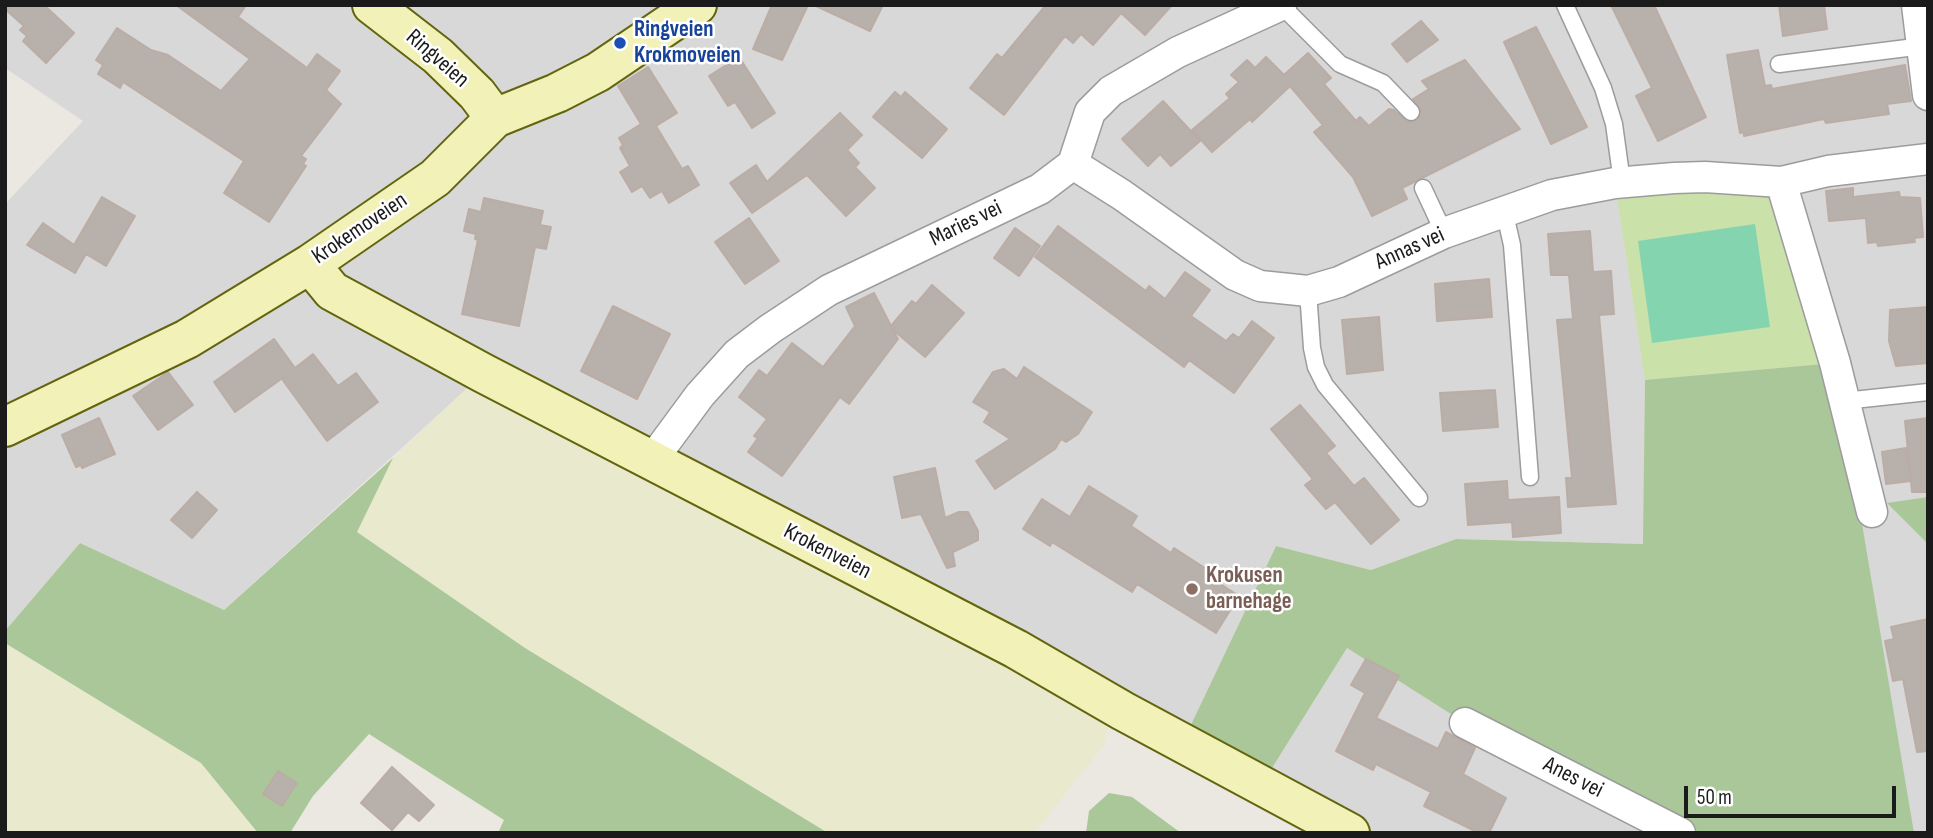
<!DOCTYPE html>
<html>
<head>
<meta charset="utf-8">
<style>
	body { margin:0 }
	#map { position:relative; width:1933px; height:838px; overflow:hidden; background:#ebe7e1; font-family:"Sofia Sans Condensed",sans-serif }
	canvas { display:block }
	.frame { position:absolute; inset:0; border:7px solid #1b1b1b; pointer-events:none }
	.scale { position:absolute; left:1684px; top:786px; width:212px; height:32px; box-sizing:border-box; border:4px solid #1b1b1b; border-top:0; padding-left:9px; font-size:21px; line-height:24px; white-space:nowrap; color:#1b1b1b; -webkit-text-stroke:5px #fff; paint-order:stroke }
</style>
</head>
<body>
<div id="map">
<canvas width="1933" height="838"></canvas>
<div class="frame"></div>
<div class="scale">50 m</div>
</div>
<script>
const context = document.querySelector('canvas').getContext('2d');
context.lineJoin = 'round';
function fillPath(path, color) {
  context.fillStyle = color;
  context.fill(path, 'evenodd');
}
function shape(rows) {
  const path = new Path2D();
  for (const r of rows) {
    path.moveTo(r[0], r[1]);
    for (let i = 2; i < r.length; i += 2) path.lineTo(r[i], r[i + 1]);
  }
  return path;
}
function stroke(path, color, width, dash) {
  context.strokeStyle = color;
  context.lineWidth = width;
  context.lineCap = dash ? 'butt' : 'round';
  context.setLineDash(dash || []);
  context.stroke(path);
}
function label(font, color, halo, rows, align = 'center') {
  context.font = font + ' "Sofia Sans Condensed",sans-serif';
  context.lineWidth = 5;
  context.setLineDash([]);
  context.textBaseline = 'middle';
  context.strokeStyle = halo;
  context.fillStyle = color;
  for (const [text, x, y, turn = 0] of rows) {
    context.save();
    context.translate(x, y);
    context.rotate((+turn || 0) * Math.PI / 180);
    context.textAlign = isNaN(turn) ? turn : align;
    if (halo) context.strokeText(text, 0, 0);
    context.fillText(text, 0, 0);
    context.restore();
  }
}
fillPath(shape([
	[5,5,1928,5,1928,833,1914,833,1645,380,1644,544,1456,539,1371,570,1276,546,1188,731,484,373,224,610,80,543,5,631,5,204,83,121,5,68],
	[1347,648,1465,723,1680,833,1374,833,1267,776]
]), '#d9d8d8');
fillPath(shape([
	[483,373,1112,704,1104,745,1034,833,828,833,525,648,356,531,393,458],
	[5,643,201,763,258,833,5,833]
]), '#e9e9cd');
fillPath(shape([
	[1781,182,1835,363,1645,380,1615,183]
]), '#cae2aa');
fillPath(shape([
	[1835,363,1914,833,1680,833,1465,723,1347,648,1267,776,1188,731,1276,546,1371,570,1456,539,1643,544,1645,380],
	[393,458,357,532,525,648,828,833,498,833,504,820,369,734,313,796,290,833,258,833,201,763,5,643,5,631,80,543,224,610],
	[1928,497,1928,544,1887,503],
	[1109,793,1132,797,1181,833,1086,833,1089,811]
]), '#aac799');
fillPath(shape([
	[1755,224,1770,327,1652,343,1638,241]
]), '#85d4b0');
const building = shape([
	[5,5,44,5,74,33,46,63,23,41,27,36,20,30,24,26,5,9,5,5],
	[176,5,246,5,238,17,307,68,317,54,340,71,326,90,341,104,301,156,306,159,303,164,306,166,269,222,224,193,244,161,123,82,120,88,98,74,103,65,96,60,117,28,151,50,168,55,221,91,250,59,176,5],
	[772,5,808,5,782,60,753,49,772,5],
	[814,5,883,5,870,31,814,5],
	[1046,5,1172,5,1145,35,1121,13,1093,45,1081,34,1073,43,1065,36,1004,115,970,88,997,54,1002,58,1046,5],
	[1611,5,1654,5,1706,117,1658,141,1636,96,1652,88,1611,5],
	[1779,5,1824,5,1827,29,1783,36,1779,5],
	[1421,21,1438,40,1407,62,1392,44,1421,21],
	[1536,27,1587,127,1551,144,1504,42,1536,27],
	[1758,50,1765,86,1771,85,1772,89,1905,65,1911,101,1887,104,1889,114,1826,123,1824,119,1744,136,1744,132,1740,133,1727,55,1758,50],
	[1308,53,1331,78,1324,84,1356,121,1360,117,1369,126,1389,109,1394,110,1407,122,1418,120,1421,110,1413,99,1429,89,1422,81,1465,60,1520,129,1402,188,1407,199,1372,216,1353,177,1314,132,1323,125,1290,86,1252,122,1250,119,1212,152,1192,130,1230,98,1226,94,1239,82,1231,75,1247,60,1255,68,1266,57,1284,75,1308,53],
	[739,57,775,113,752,128,735,102,728,106,709,76,739,57],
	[648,67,677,113,656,126,682,169,688,166,699,185,669,203,662,191,650,198,642,186,632,192,620,172,630,166,620,148,623,145,619,138,641,124,618,86,648,67],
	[895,92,901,97,905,92,947,129,922,158,873,117,895,92],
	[1163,101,1200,141,1171,166,1160,154,1148,166,1122,139,1163,101],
	[840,113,862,135,847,150,859,163,855,167,875,188,846,216,807,175,752,213,730,183,756,165,767,182,840,113],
	[1853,188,1853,197,1899,192,1900,197,1920,198,1923,237,1914,238,1915,242,1878,246,1877,242,1868,243,1866,218,1829,221,1826,191,1853,188],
	[102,197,135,216,106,266,86,254,75,273,27,245,43,223,74,245,102,197],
	[484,198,543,211,540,225,551,227,546,249,535,247,519,326,462,314,478,240,475,239,476,234,464,231,469,209,481,212,484,198],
	[749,218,779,261,745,284,715,242,749,218],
	[1058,226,1146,291,1149,286,1165,299,1185,272,1210,290,1191,316,1226,341,1233,334,1239,338,1252,321,1274,338,1234,393,1189,360,1184,367,1035,257,1058,226],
	[1015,228,1040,246,1019,276,994,258,1015,228],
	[1590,231,1593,272,1611,271,1614,314,1599,315,1616,504,1568,507,1566,478,1572,478,1557,320,1573,319,1569,275,1551,275,1548,234,1590,231],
	[1489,279,1492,317,1437,321,1435,284,1489,279],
	[932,285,964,313,925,357,892,329,898,339,849,404,840,397,782,476,748,452,758,438,754,436,767,419,739,397,759,370,767,376,792,343,823,367,855,326,846,307,874,293,891,326,912,301,916,304,932,285],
	[613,306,670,334,637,399,581,371,613,306],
	[1928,307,1928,363,1896,366,1889,341,1890,310,1928,307],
	[1379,317,1383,370,1347,374,1342,320,1379,317],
	[274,339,295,368,313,354,338,386,356,373,378,402,327,441,282,379,291,372,235,412,214,382,274,339],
	[1024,367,1092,412,1078,434,1066,442,1061,439,1055,449,995,489,976,461,1010,439,984,422,990,412,973,402,993,372,1004,369,1017,379,1024,367],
	[168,372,193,405,158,430,133,396,168,372],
	[1495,390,1498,427,1443,431,1440,393,1495,390],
	[1300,405,1335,446,1326,453,1354,486,1364,478,1399,520,1371,544,1335,502,1326,509,1305,485,1313,479,1271,429,1300,405],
	[99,418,115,454,82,468,81,465,76,467,62,435,99,418],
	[1928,418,1928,492,1912,492,1905,421,1928,418],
	[1906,448,1911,481,1886,484,1882,452,1906,448],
	[935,468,945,518,959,512,968,512,978,531,978,540,953,552,952,549,955,566,947,568,921,514,902,518,894,477,935,468],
	[1507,481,1508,500,1559,497,1561,533,1513,537,1512,522,1468,525,1465,484,1507,481],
	[1089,486,1137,516,1131,526,1171,553,1174,548,1211,572,1208,576,1239,596,1216,633,1137,584,1132,592,1052,542,1050,546,1023,529,1042,499,1070,517,1089,486],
	[197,492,217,510,192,538,171,520,197,492],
	[1928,619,1928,751,1917,752,1903,679,1893,681,1885,641,1894,639,1891,627,1928,619],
	[1366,659,1399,676,1376,718,1438,749,1446,732,1475,748,1463,774,1506,798,1489,833,1479,833,1424,806,1431,792,1376,764,1373,770,1336,751,1365,693,1351,685,1366,659],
	[392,767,434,805,419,821,408,812,392,830,361,803,392,767],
	[278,771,297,783,282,806,263,794,278,771]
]);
fillPath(building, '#b8b0ab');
stroke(building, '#bbada5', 2);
const lane = shape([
	[1281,5,1340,64,1383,83,1411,112],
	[1565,5,1603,88,1614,124,1622,182],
	[1779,64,1923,46],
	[1423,188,1444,233],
	[1504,210,1512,245,1530,477],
	[1308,291,1312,348,1316,367,1325,385,1419,498],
	[1844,401,1928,392]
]);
const street = shape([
	[1917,5,1928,95],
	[1073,164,1122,195,1235,275,1260,286,1308,291,1339,282,1444,233,1552,195,1615,183,1674,178,1705,177,1781,182,1828,171,1928,159],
	[1781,182,1835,363,1872,512],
	[652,460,700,395,737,354,770,329,829,290,1040,189,1073,164,1090,112,1111,91,1178,52,1281,5],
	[1465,723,1680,833]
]);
const secondary = shape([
	[372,5,438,56,477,94,495,118],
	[310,264,332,291,483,373,1016,649,1123,711,1350,833],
	[5,427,187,339,310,264,435,178,495,118,557,93,598,72,697,5]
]);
stroke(lane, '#9c9c9c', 19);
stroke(street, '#9c9c9c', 33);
stroke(secondary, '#62650e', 42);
stroke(lane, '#fff', 16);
stroke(street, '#fff', 30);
stroke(secondary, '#f2f1b8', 38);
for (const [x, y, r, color] of [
	[620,43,7,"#1a4fb4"],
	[1192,589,7,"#8d6e63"]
]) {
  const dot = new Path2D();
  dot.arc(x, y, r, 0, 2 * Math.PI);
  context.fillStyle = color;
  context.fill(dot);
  stroke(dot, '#fff', 2.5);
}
label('bold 23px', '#164399', '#fff', [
	["Ringveien",634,30],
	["Krokmoveien",634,56]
], 'left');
label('23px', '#1b1b1b', '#fff', [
	["Ringveien",437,59,41],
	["Maries vei",966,224,-26],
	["Krokemoveien",360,229,-34],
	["Annas vei",1410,249,-24],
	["Krokenveien",827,552,27],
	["Anes vei",1573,778,27]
]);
label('bold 23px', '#785e54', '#fff', [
	["Krokusen",1206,576],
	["barnehage",1206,602]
], 'left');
</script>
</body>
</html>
